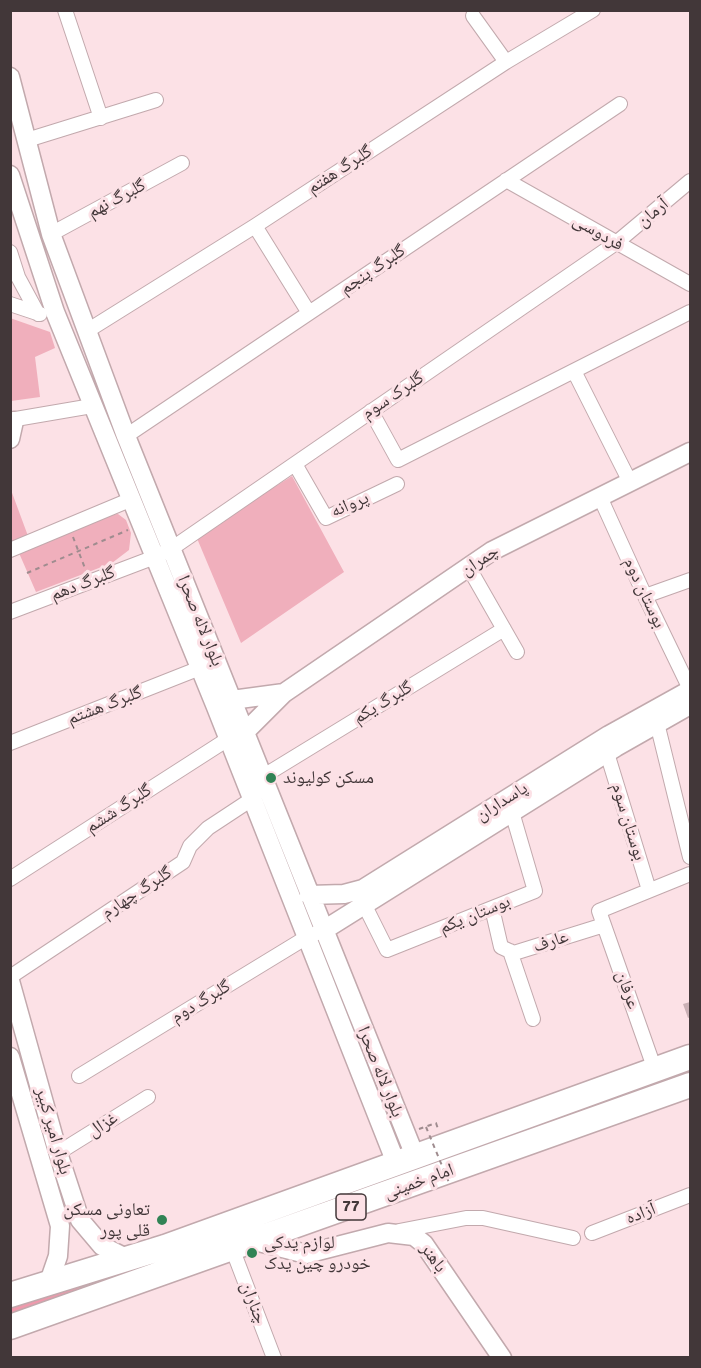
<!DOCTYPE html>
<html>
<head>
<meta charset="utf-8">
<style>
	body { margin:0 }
	#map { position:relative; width:701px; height:1368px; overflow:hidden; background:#fce1e6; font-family:Signika,sans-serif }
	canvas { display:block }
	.frame { position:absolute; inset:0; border:12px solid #423739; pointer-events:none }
</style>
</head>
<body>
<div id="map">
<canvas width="701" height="1368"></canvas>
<div class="frame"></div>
</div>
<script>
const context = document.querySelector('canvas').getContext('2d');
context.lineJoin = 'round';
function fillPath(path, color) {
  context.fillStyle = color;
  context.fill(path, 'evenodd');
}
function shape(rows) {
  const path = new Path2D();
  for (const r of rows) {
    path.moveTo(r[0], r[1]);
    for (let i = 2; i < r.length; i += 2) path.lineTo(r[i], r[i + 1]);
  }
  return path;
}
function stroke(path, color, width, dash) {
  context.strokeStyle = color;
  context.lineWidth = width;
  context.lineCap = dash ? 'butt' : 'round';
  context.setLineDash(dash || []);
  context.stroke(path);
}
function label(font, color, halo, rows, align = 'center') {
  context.font = font + ' Signika,"Noto Naskh Arabic",sans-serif';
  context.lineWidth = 6;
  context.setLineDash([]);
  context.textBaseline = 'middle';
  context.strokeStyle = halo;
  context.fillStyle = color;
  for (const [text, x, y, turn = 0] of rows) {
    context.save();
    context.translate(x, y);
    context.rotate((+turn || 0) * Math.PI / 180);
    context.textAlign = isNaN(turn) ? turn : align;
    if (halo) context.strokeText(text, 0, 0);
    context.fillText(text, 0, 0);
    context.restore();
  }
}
fillPath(shape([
	[10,318,50,332,55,348,35,357,40,397,11,401],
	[292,476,344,572,241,643,196,536],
	[11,490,28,536,11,544,10,496],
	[118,514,126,520,131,533,129,550,112,563,36,592,19,553,105,515]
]), '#f0afbc');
fillPath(shape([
	[144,1260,148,1268,11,1314,10,1301]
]), '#ef99ac');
fillPath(shape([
	[690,1002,690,1017,688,1018,683,1004]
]), '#cab0b5');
const street = shape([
	[65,10,101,118],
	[473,16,506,62],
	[27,140,156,100],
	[506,180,690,284],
	[255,226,309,313],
	[51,234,182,163],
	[10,252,18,277,38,314],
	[10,304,40,314],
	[87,331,255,226,506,62,593,10],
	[574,371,630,482],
	[371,411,398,460,690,312],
	[10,420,92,406],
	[126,436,620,104],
	[295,464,326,518,397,484],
	[600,497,645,596,690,689],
	[10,550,132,499],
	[469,568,517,652],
	[645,596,690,580],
	[10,612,155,557,171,549,616,243,690,181],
	[657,723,690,857],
	[10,743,200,668],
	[607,753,649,890],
	[262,777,504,629],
	[10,879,228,739],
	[364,904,387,950,535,891,512,812],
	[492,908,501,947,514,953,604,925],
	[510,951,533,1019],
	[10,977,183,862,190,846,208,828,252,799],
	[655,1070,599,911,690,874],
	[79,1076,307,937,324,930],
	[58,1153,148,1097],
	[399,1231,466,1218,483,1218,573,1238],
	[592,1233,690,1195],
	[232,1248,274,1358]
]);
const secondary = shape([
	[10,77,51,234,126,436,415,1156],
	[10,175,55,312,216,707,396,1163],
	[10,439,14,421],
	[284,693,492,551,690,452],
	[223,704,232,700,284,693,245,732,237,735],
	[309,895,344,894,363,889,609,735,690,690],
	[324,930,616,747,690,705],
	[10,981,58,1153,80,1220,102,1246,128,1259],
	[10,1057,60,1226,58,1256,48,1285],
	[255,1241,306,1254,388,1233,414,1236,424,1244,502,1358]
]);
const highway = shape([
	[10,1295,165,1247,690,1057],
	[10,1327,690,1085]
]);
stroke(street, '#c2a9ad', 16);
stroke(secondary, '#c2a9ad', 21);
stroke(highway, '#c2a9ad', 27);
stroke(shape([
	[73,537,86,571],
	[27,573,128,530],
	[419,1129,436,1123,438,1129]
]), '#9f8c8f', 2, [4.5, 4.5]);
stroke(street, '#fff', 14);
stroke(secondary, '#fff', 18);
stroke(highway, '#fff', 24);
stroke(shape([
	[426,1127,450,1185]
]), '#9f8c8f', 2, [4.5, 4.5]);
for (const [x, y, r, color] of [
	[271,778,6,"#318355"],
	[162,1220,6,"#318355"],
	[252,1253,6,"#318355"]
]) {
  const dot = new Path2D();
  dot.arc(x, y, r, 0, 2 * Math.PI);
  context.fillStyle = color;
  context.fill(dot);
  stroke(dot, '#fce1e6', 2);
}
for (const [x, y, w] of [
	[351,1207,30]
]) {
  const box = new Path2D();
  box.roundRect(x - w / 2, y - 13, w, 26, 4.5);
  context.fillStyle = '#fce1e6';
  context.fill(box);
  stroke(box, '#423739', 1.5);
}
label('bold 16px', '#423739', null, [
	["77",351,1207]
]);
label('18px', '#423739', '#fce1e6', [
	["گلبرگ هفتم",340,170,-33],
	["گلبرگ نهم",117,199,-28],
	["آرمان",653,213,-39],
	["فردوسی",598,233,30],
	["گلبرگ پنجم",373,270,-34],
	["گلبرک سوم",393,396,-34],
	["پروانه",350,505,-23],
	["چمران",480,561,-33],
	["گلبرگ دهم",83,584,-21],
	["بوستان دوم",644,593,65],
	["بلوار لاله صحرا",200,621,68],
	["گلبرگ یکم",383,703,-31],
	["گلبرگ هشتم",105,706,-21],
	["پاسداران",502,802,-32],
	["گلبرگ ششم",119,809,-33],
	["بوستان سوم",628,822,73],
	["گلبرگ چهارم",137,893,-33],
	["بوستان یکم",475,915,-22],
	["عارف",551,942,-18],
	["عرفان",627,990,70],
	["گلبرگ دوم",201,1002,-31],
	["بلوار لاله صحرا",380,1072,68],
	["غزال",103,1125,-32],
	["بلوار امیر کبیر",53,1131,74],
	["امام خمینی",419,1182,-20],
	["آزاده",641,1214,-21],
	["باهنر",433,1258,54],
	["چناران",253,1303,69]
]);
label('18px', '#423739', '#fce1e6', [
	["مسکن کولیوند",283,778],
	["تعاونی مسکن",150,1210,"right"],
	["قلی پور",150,1231,"right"],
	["لوازم یدکی",264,1243],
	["خودرو چین یدک",264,1264]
], 'left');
</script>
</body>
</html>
